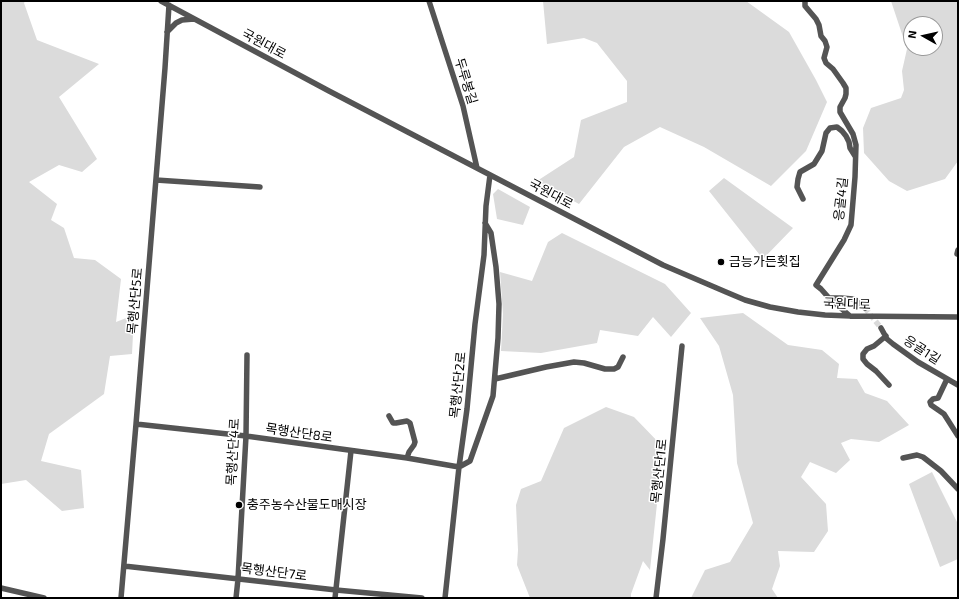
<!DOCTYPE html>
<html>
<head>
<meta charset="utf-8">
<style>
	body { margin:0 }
	#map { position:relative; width:959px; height:599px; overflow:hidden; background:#fff; font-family:"Exo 2",sans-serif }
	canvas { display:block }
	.frame { position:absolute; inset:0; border:2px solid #000; pointer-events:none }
	.north { position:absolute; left:903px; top:16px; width:40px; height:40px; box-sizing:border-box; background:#fff; border:1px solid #999; border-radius:50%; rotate:278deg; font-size:11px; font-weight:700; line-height:16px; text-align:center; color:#000 }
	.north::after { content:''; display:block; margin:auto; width:14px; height:18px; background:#000; clip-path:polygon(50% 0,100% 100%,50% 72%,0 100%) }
</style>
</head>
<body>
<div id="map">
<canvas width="959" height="599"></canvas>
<div class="frame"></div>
<div class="north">N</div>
</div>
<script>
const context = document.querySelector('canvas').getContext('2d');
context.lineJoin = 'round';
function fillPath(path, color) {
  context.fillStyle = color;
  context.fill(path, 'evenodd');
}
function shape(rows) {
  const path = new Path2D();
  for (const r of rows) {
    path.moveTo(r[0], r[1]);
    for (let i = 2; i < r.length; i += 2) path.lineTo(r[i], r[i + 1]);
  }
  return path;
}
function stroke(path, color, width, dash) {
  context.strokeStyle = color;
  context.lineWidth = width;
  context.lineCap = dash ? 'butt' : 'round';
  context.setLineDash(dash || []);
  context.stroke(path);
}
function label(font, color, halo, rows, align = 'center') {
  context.font = font + ' "Exo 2","Noto Sans KR",sans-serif';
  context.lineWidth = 3;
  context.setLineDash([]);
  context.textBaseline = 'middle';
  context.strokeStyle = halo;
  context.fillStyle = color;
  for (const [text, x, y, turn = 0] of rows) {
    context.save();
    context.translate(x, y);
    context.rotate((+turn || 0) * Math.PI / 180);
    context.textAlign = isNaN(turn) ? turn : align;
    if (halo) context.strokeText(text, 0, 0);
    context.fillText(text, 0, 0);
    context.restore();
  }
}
fillPath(shape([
	[1,1,25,1,24,3,37,40,99,64,59,97,97,159,82,172,59,165,29,182,57,204,51,220,64,228,74,258,95,260,121,279,116,322,134,315,132,354,110,356,104,394,49,434,41,461,81,470,84,508,62,511,26,480,1,484],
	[543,1,746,1,789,32,816,80,827,102,806,151,771,186,704,147,660,127,624,147,579,204,537,181,574,157,581,120,627,102,627,81,597,43,584,38,547,44],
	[891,1,958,1,958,161,945,179,907,191,889,181,864,153,863,128,871,108,901,98,904,90,902,71,907,49],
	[911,24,935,24,935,48,911,48],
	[724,178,793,228,763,259,709,191],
	[498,189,530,207,523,225,497,219,493,194],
	[562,233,665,284,691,313,671,337,653,317,638,336,600,330,597,343,541,353,501,351,503,314,500,272,532,281,548,242],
	[743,313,788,345,822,350,839,364,837,378,857,379,865,393,887,401,909,425,879,442,851,439,841,443,850,460,836,473,810,462,801,477,826,504,828,531,814,552,778,551,780,566,772,589,778,598,691,598,705,570,730,562,753,523,737,463,733,395,719,346,700,318],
	[606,407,634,417,663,447,650,570,643,561,631,594,631,598,530,598,517,565,518,550,516,505,521,489,541,481,564,428],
	[932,472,958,524,958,559,940,567,909,484]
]), '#dbdbdb');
stroke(shape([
	[865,308,881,328]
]), '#d9d9d9', 5.5, [5.5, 3]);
stroke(shape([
	[161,1,329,91,663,265,726,292,745,300,770,307,798,312,825,315,850,316,958,317],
	[429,1,463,106,477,168],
	[805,1,805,6,816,19,819,25,821,36,825,41,827,47,824,58,826,63,833,69,843,83,846,88,846,94,845,98,840,107,840,112,853,134,856,145,855,177,851,225,844,240,816,285,821,289,829,298,850,316],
	[167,32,176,23,182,20,194,19],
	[156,180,260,187],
	[803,199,797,187,798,179,800,172,814,164,822,151,826,133,830,128,837,127,842,131,846,136,849,142,850,148,855,156],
	[957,254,958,250],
	[829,298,841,298,853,299,865,308],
	[881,328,887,339,893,344,918,362,958,385],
	[886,336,874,346,867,349,863,354,863,359,867,364,876,371,889,385],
	[495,379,546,367,574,362,584,363,605,369,614,369,618,367,623,357],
	[947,379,938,398,933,399,930,402,931,405,944,414,958,436],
	[389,416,393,423,396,423,407,421,410,423,415,442,414,445,409,452,407,458],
	[136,424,246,436,407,458,459,467,470,461,493,396,498,338,499,304,496,267,491,233,485,223],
	[903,458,917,455,923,457,941,471,958,489],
	[124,566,336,590,422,598],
	[1,588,44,598],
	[121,598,136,424,165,68,169,5],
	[236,598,238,579,246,436,247,355],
	[335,598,351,451],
	[445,598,459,467,467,409,475,324,484,255,486,206,490,175],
	[656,598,663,539,682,346]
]), '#545454', 5.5);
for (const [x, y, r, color] of [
	[721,262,4,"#000"],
	[239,505,4,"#000"]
]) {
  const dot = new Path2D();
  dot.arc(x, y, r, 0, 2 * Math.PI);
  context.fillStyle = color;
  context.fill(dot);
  stroke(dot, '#fff', 1.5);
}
label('13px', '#000', '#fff', [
	["국원대로",264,44,28],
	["두루봉길",466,81,73],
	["국원대로",551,194,28],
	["응골4길",841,199,-84],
	["목행산단5로",135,301,-85],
	["국원대로",847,304,2],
	["응골1길",922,350,33],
	["목행산단2로",458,385,-84],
	["목행산단8로",299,433,8],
	["목행산단4로",233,452,-87],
	["목행산단1로",659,471,-84],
	["목행산단7로",274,572,7]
]);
label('13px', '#000', '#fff', [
	["금능가든횟집",729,262],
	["충주농수산물도매시장",247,505]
], 'left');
</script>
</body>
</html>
